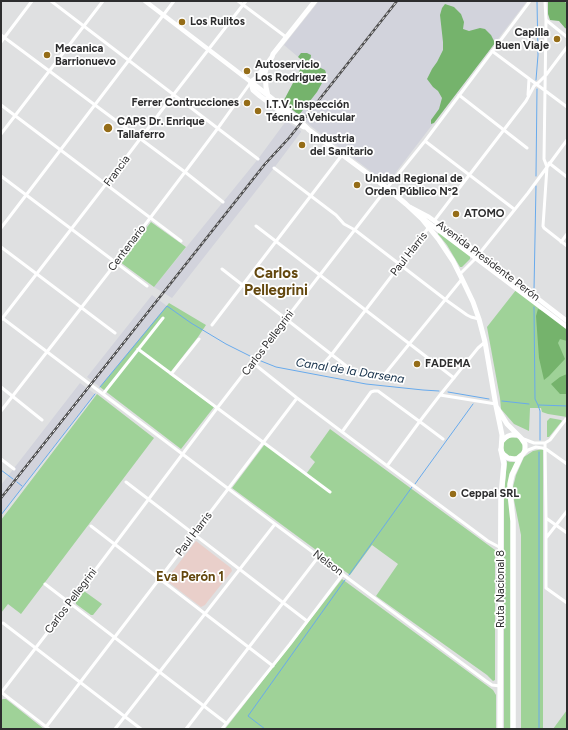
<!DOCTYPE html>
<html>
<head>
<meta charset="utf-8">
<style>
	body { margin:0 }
	#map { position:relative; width:568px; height:730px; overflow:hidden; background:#dfe0e1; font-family:Figtree,sans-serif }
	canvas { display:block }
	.frame { position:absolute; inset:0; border:2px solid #2d2d2e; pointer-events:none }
</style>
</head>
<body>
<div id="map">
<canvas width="568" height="730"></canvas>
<div class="frame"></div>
</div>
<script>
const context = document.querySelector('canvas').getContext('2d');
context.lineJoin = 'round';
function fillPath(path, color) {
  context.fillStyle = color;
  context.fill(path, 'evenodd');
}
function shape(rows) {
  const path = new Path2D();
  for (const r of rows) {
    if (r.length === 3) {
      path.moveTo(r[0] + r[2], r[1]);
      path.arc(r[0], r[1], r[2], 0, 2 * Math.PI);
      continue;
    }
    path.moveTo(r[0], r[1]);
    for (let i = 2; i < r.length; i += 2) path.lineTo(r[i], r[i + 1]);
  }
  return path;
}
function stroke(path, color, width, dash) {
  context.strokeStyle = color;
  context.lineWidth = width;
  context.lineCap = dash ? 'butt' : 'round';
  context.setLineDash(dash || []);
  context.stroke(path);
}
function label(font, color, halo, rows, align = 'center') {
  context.font = font + ' Figtree,sans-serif';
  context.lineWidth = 3.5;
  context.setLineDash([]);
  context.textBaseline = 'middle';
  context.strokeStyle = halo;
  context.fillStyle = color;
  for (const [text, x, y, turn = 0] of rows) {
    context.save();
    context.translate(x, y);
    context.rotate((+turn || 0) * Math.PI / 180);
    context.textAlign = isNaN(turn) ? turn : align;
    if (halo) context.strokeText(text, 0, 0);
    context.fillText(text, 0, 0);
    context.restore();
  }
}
fillPath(shape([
	[319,1,527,1,390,180,385,182,312,127,283,102,304,62,284,45],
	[286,121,301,131,301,132,274,168,172,298,154,287,258,159],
	[152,295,167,306,100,387,87,377],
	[80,383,95,394,1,515,1,485]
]), '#d2d3dc');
fillPath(shape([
	[196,541,231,568,232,571,208,601,205,605,201,607,167,581,166,575,169,576]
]), '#e9cfca');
fillPath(shape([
	[151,222,186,247,154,287,120,262],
	[439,232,470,256,470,259,462,267,460,267,447,245,438,234],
	[516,290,567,329,567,417,548,414,542,412,541,408,530,408,529,431,514,424,501,409,500,398,487,327],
	[169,303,206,325,198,337,169,374,214,407,181,449,100,387],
	[97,394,154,438,21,614,8,604,1,613,1,520],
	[550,418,561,420,562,421,549,437,547,437,547,421],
	[330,429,495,550,495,680,493,681,487,675,376,596,398,564,372,545,350,575,232,488,265,444,306,474,315,462,310,457],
	[513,447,10],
	[543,449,543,729,521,729,521,535,513,495,513,487,516,475,524,457,533,451],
	[507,461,510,462,516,462,512,471,511,729,504,729,504,492],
	[342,579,493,690,496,695,496,729,225,729],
	[84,591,102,604,93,615,91,615,76,604,76,602],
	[3,699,6,699,44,729,1,729,1,700],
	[567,710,567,729,553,729]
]), '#9fd298');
fillPath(shape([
	[548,1,562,1,567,3,567,29,565,28,559,21,550,20,548,14],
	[445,4,454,7,461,14,464,22,463,29,469,31,480,28,485,29,491,35,495,43,434,123,431,124,431,120,439,109,442,98,438,91,433,87,427,79,432,69,437,62,443,50,443,42,440,15,442,8],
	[301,53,307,53,311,55,310,63,325,70,326,73,322,83,317,92,299,115,283,102,304,62,298,57],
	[538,309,543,311,567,329,567,341,560,339,558,343,565,359,549,376,544,380,539,358,536,316],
	[567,374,567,394,560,394,551,384,560,377]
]), '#75b36c');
stroke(shape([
	[536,80,538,55,537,1],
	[536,176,537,89],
	[534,290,536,186],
	[534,307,535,399,538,405,540,411,540,440],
	[261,361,276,367,366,384,423,390,439,391],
	[100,387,167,306,191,323,226,344,252,357],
	[448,392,489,399],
	[502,401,529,404],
	[539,405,567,406],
	[1,470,13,479],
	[17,482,22,486],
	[415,484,473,404],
	[1,515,95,394],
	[349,575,412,487],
	[265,729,248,716,345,580],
	[539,729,539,452]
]), '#68aaec', 1);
stroke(shape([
	[51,1,258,159],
	[238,1,286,37],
	[545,1,546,20,544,159,547,167,543,226,544,228,567,246],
	[546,20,567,37],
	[1,35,185,172,223,202],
	[1,42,32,1],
	[492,51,567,107],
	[459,95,527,148],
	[528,95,529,79],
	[1,105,181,241],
	[1,134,103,1],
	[425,141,514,209],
	[549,163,567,177],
	[274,168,336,215,344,224,355,230,446,300,467,315,471,317,479,319],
	[1,176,147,286],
	[434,221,526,101,534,86,538,83,546,75,567,47],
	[256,226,454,378],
	[1,228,174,1],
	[561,242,567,234],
	[1,247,115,333],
	[479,254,528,193,567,140],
	[222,269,354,372,363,377,370,378,376,378,384,375,462,279],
	[460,274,476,258],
	[1,317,275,524,486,681,492,685,500,686],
	[1,320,106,184,174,94,246,1],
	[212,325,342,155],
	[138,349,330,492],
	[253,363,297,398,390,468,488,541,501,548],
	[320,368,332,354,429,227],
	[172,373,199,339],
	[1,387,42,420],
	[103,394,163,318],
	[440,395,496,404],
	[1,411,116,263,185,172,218,128,251,82],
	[342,432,371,392,374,391,378,391,423,424,443,439],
	[521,438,534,443,545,443,550,440,566,419,567,419],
	[545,443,546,518,546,588,567,603],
	[525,453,528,450,536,447,542,448,546,449,567,464],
	[1,459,14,469],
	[387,466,420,421,440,395,478,348,485,342],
	[126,482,307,621],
	[546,518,567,533],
	[91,526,273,666],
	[546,538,567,511],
	[45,584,226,723],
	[3,623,141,729],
	[1,692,49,729],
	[1,693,81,589,218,407,387,188,425,141,530,1],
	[46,727,228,489,297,398],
	[115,729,275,524],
	[186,729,319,556],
	[222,729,290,644,343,574]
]), '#fff', 3);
stroke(shape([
	[145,1,251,82],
	[410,207,429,217,480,254,567,321],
	[421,217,567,327]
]), '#fff', 4.5);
stroke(shape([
	[267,65,265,73,266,87,268,96],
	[251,82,298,119,309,130,387,188,406,204,422,219,439,240,453,261,462,279,473,302,479,319,485,342,496,406,502,435,501,450,503,454,508,458,515,459,518,458,523,454,525,450,525,444,521,438,507,424,496,406],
	[251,82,256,78,267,64,272,57,273,54,315,1],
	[251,83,253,90,260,96,292,120,304,127],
	[502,441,505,438,508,436,511,435,517,435]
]), '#fff', 5);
stroke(shape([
	[500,729,501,497,504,464,501,450],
	[513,729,513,521,510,493,510,484,512,475,521,456]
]), '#fff', 5.5);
const rail = shape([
	[1,498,265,164,289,138,397,1]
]);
stroke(rail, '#4e4e4f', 2.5);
stroke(rail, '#fff', 1, [3]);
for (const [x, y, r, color] of [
	[182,22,4,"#956d18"],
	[557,39,4,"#956d18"],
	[47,55,4,"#956d18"],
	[247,71,4,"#956d18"],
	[247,103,4,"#956d18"],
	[258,111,4,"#956d18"],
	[108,128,5,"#956d18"],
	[302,145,4,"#956d18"],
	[357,185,4,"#956d18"],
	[456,214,4,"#956d18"],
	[417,364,4,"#956d18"],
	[453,494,4,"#956d18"]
]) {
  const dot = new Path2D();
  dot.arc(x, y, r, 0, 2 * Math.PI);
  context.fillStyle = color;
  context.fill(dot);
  stroke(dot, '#fff', 1.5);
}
label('bold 11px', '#2d2d2e', '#fff', [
	["Los Rulitos",190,22],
	["Capilla",549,33,"right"],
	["Buen Viaje",549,46,"right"],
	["Mecanica",55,49],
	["Barrionuevo",55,62],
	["Autoservicio",255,65],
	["Los Rodriguez",255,78],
	["Ferrer Contrucciones",239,103,"right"],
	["I.T.V. Inspección",266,105],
	["Técnica Vehicular",266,118],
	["CAPS Dr. Enrique",117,122],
	["Tallaferro",117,135],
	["Industria",310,139],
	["del Sanitario",310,152],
	["Unidad Regional de",365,179],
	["Orden Público Nº2",365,192],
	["ATOMO",464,214],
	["FADEMA",425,364],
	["Ceppal SRL",461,494]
], 'left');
label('11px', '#2d2d2e', '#fff', [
	["Francia",117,171,-53],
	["Centenario",127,248,-53],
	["Paul Harris",409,254,-52],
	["Avenida Presidente Perón",488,261,37],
	["Carlos Pellegrini",268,343,-53],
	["Paul Harris",194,534,-53],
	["Nelson",328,563,37],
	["Ruta Nacional 8",501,589,-90],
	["Carlos Pellegrini",71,601,-53]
]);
label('italic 12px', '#112d47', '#fff', [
	["Canal de la Darsena",350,371,9]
]);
label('bold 13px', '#63470d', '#fff', [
	["Eva Perón 1",190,577]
]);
label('bold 15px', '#63470d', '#fff', [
	["Carlos",276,274],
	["Pellegrini",276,291]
]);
</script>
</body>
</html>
